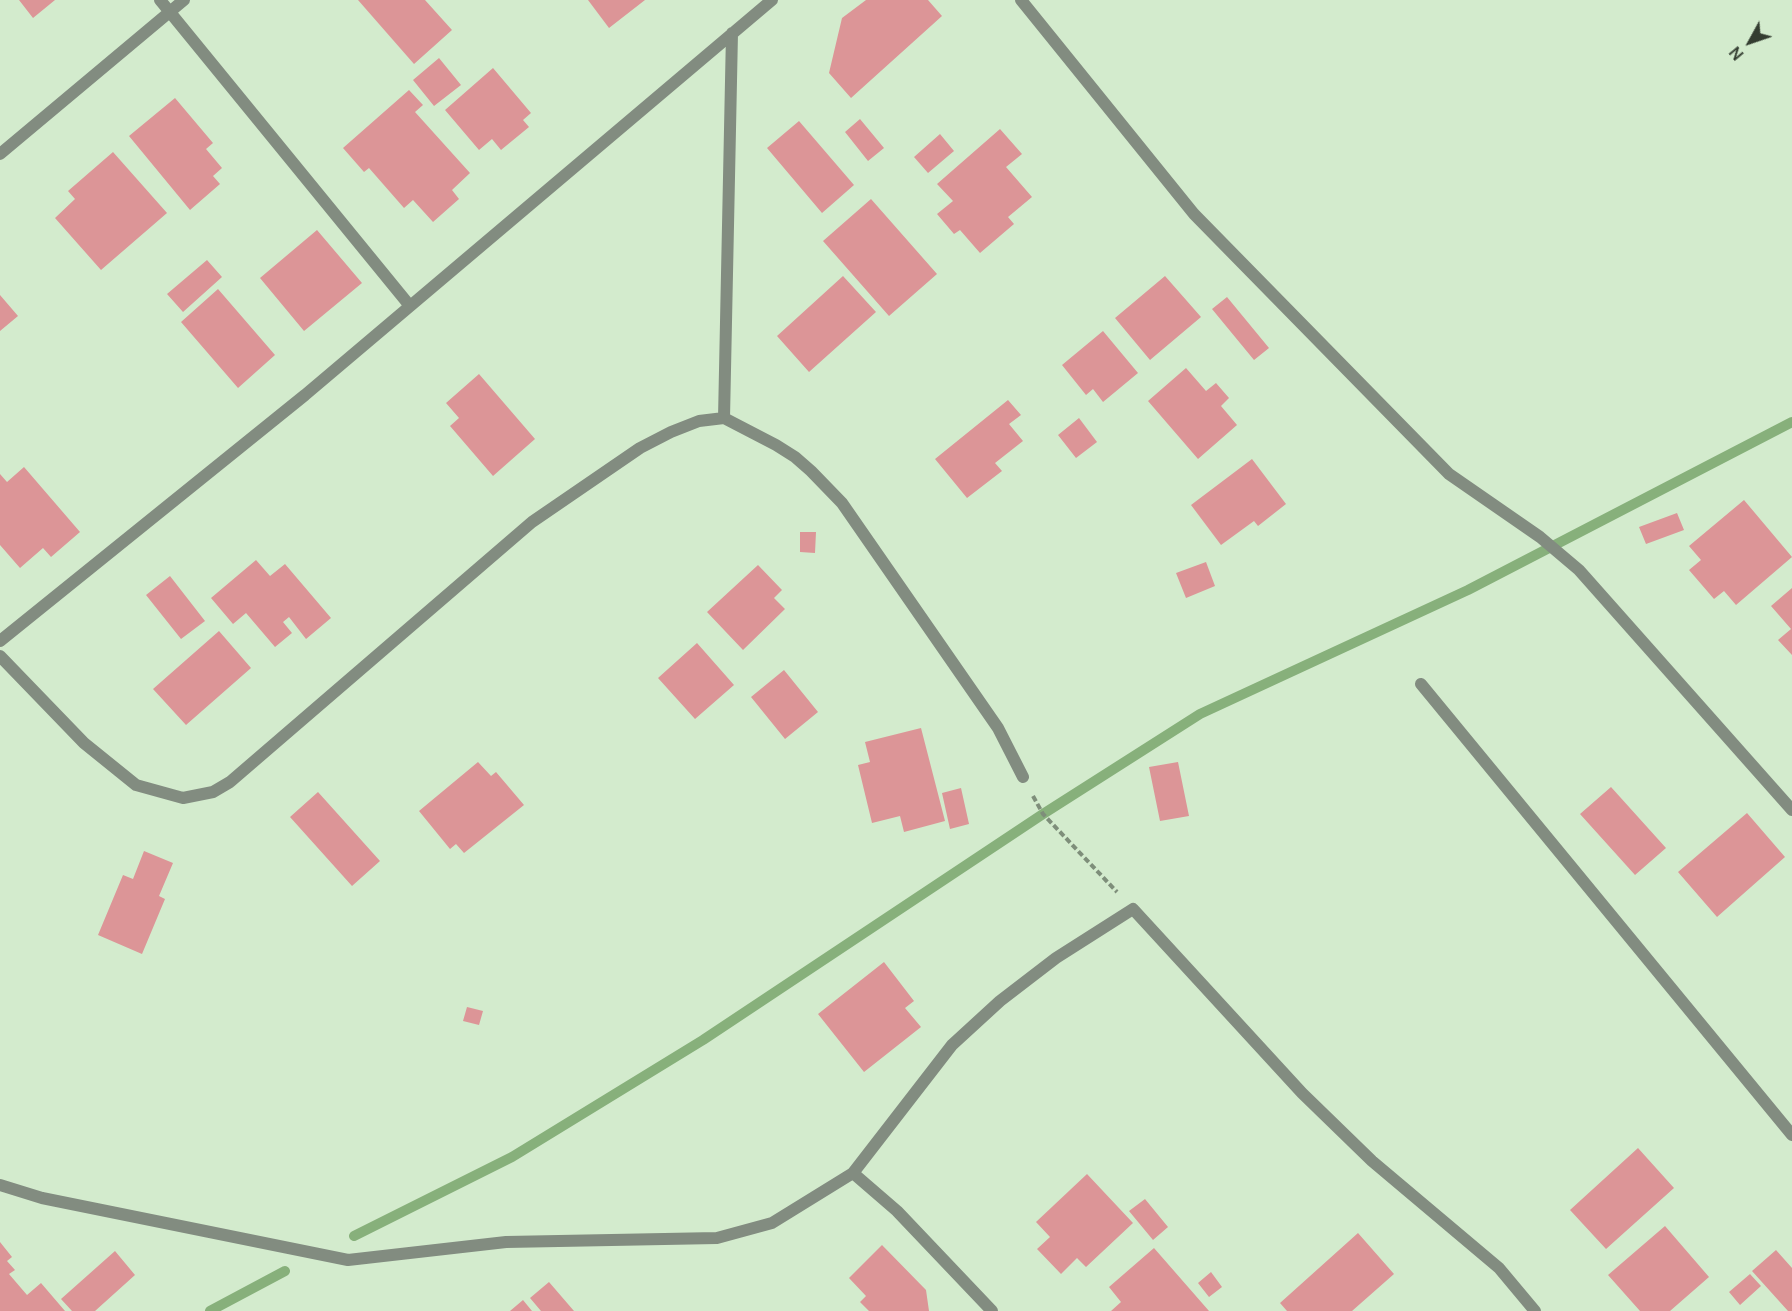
<!DOCTYPE html>
<html>
<head>
<meta charset="utf-8">
<style>
	body { margin:0 }
	#map { position:relative; width:1792px; height:1311px; overflow:hidden; background:#d3ebcd; font-family:Manrope,sans-serif }
	canvas { display:block }
	.north { position:absolute; left:1720px; top:12px; width:60px; height:60px; -webkit-text-stroke:4px #d3ebcd; paint-order:stroke; rotate:230deg; font-size:16px; font-weight:700; line-height:24px; text-align:center; color:#343d31 }
	.north::after { content:''; display:block; margin:auto; width:21px; height:27px; background:#343d31; clip-path:polygon(50% 0,100% 100%,50% 72%,0 100%) }
</style>
</head>
<body>
<div id="map">
<canvas width="1792" height="1311"></canvas>
<div class="north">N</div>
</div>
<script>
const context = document.querySelector('canvas').getContext('2d');
context.lineJoin = 'round';
function shape(rows) {
  const path = new Path2D();
  for (const r of rows) {
    path.moveTo(r[0], r[1]);
    for (let i = 2; i < r.length; i += 2) path.lineTo(r[i], r[i + 1]);
  }
  return path;
}
function stroke(path, color, width, dash) {
  context.strokeStyle = color;
  context.lineWidth = width;
  context.lineCap = dash ? 'butt' : 'round';
  context.setLineDash(dash || []);
  context.stroke(path);
}
function fillPath(path, color) {
  context.fillStyle = color;
  context.fill(path, 'evenodd');
}
stroke(shape([
	[354,1236,512,1157,703,1040,1043,814,1200,714,1468,590,1792,422],
	[210,1311,285,1271]
]), '#87b07b', 10);
fillPath(shape([
	[19,0,55,0,33,18],
	[358,0,425,0,452,30,414,64],
	[588,0,645,0,609,28],
	[866,0,928,0,942,16,851,98,829,73,842,18],
	[439,58,461,85,434,106,413,80],
	[493,68,531,113,523,120,529,127,501,150,492,139,479,150,445,110],
	[409,90,423,105,415,112,470,173,452,190,459,199,433,222,413,200,404,208,369,168,364,172,343,148],
	[175,98,213,143,206,149,222,168,213,176,220,184,190,210,129,136],
	[860,119,884,148,868,161,845,132],
	[799,121,854,185,822,213,767,148],
	[1000,129,1022,154,1006,167,1032,197,1008,217,1014,224,980,253,960,230,954,234,937,214,953,201,937,184],
	[940,134,954,151,928,173,914,157],
	[113,152,167,213,101,270,55,218,75,199,68,191],
	[871,199,937,274,889,316,823,241],
	[317,230,362,283,304,331,260,278],
	[207,260,222,277,183,312,167,294],
	[843,276,876,312,809,372,777,336],
	[1165,276,1201,317,1150,360,1115,318],
	[218,289,275,355,238,388,181,322],
	[0,295,18,316,0,331],
	[1227,297,1269,348,1254,360,1212,309],
	[1103,331,1138,373,1103,402,1093,389,1086,395,1062,365],
	[1186,368,1206,391,1216,383,1229,398,1221,406,1237,425,1198,459,1148,401],
	[479,374,535,439,493,476,450,426,459,418,446,403],
	[1008,400,1021,415,1009,424,1023,441,995,463,1002,471,967,498,935,459],
	[1079,418,1097,442,1076,458,1058,435],
	[1252,459,1286,504,1258,526,1254,521,1221,545,1191,505],
	[24,467,80,532,51,557,43,548,20,568,0,545,0,474,7,482],
	[1744,500,1792,557,1736,605,1724,591,1714,599,1689,570,1701,560,1689,546],
	[1677,513,1684,530,1646,544,1639,527],
	[800,532,816,532,815,553,800,552],
	[256,560,270,576,285,564,331,618,306,639,289,617,283,622,292,633,275,647,246,613,233,624,211,598],
	[1206,562,1215,586,1186,598,1176,573],
	[758,565,782,590,774,598,785,609,743,650,707,612],
	[170,576,205,621,181,639,146,595],
	[1792,588,1792,655,1778,640,1791,629,1771,606],
	[219,631,251,668,186,725,153,689],
	[697,643,734,685,695,719,658,678],
	[784,670,818,712,785,739,751,697],
	[921,728,945,821,904,832,900,816,872,823,858,765,870,762,865,742],
	[478,762,491,776,496,772,524,805,464,853,456,844,450,849,419,811],
	[1178,762,1189,816,1160,821,1149,767],
	[1611,787,1666,848,1635,875,1580,814],
	[961,788,969,824,950,829,942,793],
	[318,792,380,861,352,886,290,817],
	[1747,813,1785,857,1717,917,1678,872],
	[144,851,173,863,159,896,165,899,142,954,98,935,123,875,133,879],
	[884,962,914,1001,905,1008,921,1027,864,1072,818,1014],
	[467,1007,483,1011,479,1025,463,1021],
	[1638,1148,1674,1188,1606,1249,1570,1210],
	[1087,1174,1133,1223,1086,1267,1077,1258,1061,1274,1037,1249,1050,1237,1036,1222],
	[1145,1199,1168,1227,1153,1240,1129,1211],
	[1665,1226,1709,1277,1670,1311,1640,1311,1608,1275],
	[1358,1233,1394,1274,1352,1311,1287,1311,1280,1303],
	[0,1242,12,1257,7,1261,15,1270,9,1274,27,1295,41,1283,65,1311,0,1311],
	[882,1245,926,1290,929,1311,869,1311,860,1302,866,1296,849,1278],
	[1154,1248,1209,1311,1111,1311,1121,1302,1109,1287],
	[1776,1250,1792,1268,1792,1311,1788,1311,1752,1271],
	[115,1251,135,1275,95,1311,72,1311,61,1299],
	[1211,1272,1222,1287,1209,1297,1198,1283],
	[1750,1274,1761,1286,1740,1305,1729,1292],
	[549,1282,574,1311,541,1311,530,1298],
	[523,1300,532,1311,510,1311]
]), '#dc9597');
stroke(shape([
	[1033,796,1043,814,1117,892]
]), '#7e8e7a', 4, [6, 3]);
stroke(shape([
	[160,0,410,306],
	[1021,0,1194,214,1449,474,1540,537,1579,570,1792,810],
	[0,154,184,0],
	[724,418,732,33],
	[0,641,305,395,772,0],
	[0,656,84,743,136,785,183,798,213,792,230,782,532,522,640,448,671,432,699,421,724,418,776,445,795,457,811,471,842,503,998,728,1023,777],
	[1421,684,1792,1135],
	[853,1173,897,1211,992,1311],
	[0,1185,42,1198,348,1260,506,1242,717,1238,772,1223,853,1173,952,1045,1000,1001,1056,958,1133,909,1302,1093,1372,1161,1499,1268,1535,1311]
]), '#828c80', 12);
</script>
</body>
</html>
